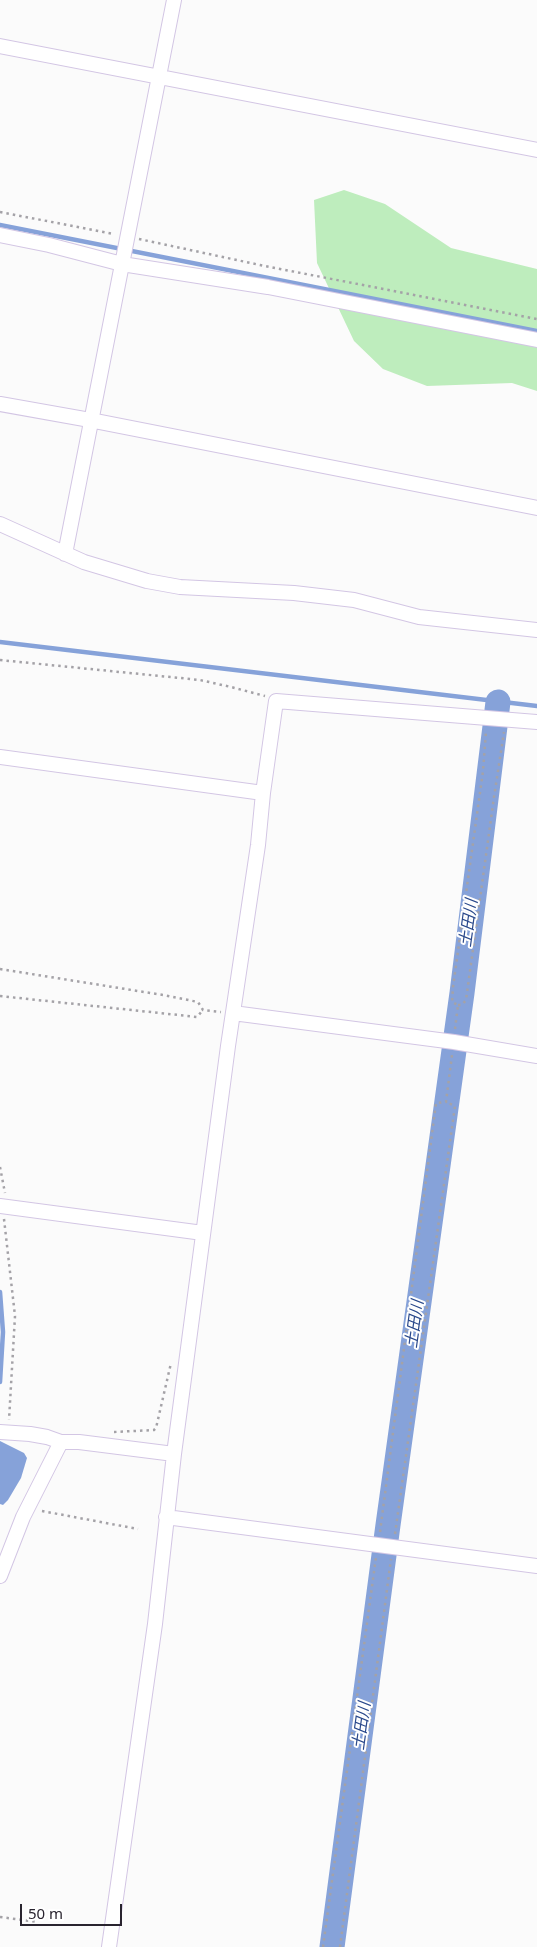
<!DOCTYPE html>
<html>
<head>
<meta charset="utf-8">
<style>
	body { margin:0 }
	#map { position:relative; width:537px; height:1947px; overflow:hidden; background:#fbfbfb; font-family:"Noto Sans",sans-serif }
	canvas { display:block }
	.scale { position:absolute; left:20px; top:1904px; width:102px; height:22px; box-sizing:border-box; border:2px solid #29242f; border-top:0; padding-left:6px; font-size:15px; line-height:18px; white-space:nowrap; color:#29242f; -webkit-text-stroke:4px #fff; paint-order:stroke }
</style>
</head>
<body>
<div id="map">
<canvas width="537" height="1947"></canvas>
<div class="scale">50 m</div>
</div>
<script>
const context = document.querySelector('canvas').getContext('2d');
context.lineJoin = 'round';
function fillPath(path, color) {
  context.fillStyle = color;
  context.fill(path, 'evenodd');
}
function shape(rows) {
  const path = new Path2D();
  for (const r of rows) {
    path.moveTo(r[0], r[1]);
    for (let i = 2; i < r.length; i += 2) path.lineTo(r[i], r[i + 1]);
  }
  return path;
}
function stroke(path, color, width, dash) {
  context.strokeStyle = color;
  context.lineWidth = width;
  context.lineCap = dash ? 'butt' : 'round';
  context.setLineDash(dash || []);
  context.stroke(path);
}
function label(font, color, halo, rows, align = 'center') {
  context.font = font + ' "Noto Sans","Noto Sans JP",sans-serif';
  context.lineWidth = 4;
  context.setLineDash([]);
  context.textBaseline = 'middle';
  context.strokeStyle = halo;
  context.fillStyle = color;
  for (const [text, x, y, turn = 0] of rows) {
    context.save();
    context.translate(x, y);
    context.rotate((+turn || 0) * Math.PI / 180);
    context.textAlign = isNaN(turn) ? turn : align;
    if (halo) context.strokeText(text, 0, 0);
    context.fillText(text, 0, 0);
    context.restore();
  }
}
fillPath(shape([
	[344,190,385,204,451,248,537,269,537,391,512,383,427,386,383,369,354,341,317,263,314,200]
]), '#beedbd');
fillPath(shape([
	[0,1441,24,1453,27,1458,21,1478,8,1500,3,1505,0,1504]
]), '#86a2d9');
stroke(shape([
	[0,225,537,331],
	[0,642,537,706],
	[0,1292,3,1332,0,1382]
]), '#86a2d9', 4.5);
stroke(shape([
	[332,1947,388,1525,462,993,498,702]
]), '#86a2d9', 25);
const minor = shape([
	[0,46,537,150],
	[0,235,49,245,122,264,268,287,537,340],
	[0,404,90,420,537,508],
	[0,524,84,562,147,581,180,587,294,593,354,600,419,617,537,630],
	[65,554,174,0],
	[0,757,263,793],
	[233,1013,454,1042,537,1056],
	[0,1206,203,1233],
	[0,1432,30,1434,47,1437,61,1442,79,1442,174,1454],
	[166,1517,537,1566],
	[0,1576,23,1517,61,1442],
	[109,1947,155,1624,174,1454,228,1046,258,845,263,793,276,701,537,722]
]);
stroke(minor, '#d3c6e4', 16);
stroke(shape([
	[0,212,114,234],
	[139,239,260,265,537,319],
	[0,660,200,680,231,687,265,696],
	[0,969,163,995,198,1002,203,1010,221,1012],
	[0,996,197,1017,203,1010],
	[458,1005,462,1005,466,1000,494,797,504,732],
	[455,1029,458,1005,452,1002,453,987,483,771,486,731],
	[0,1167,5,1193],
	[4,1219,15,1316,9,1420],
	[114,1432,154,1430,156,1428,171,1363],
	[42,1511,138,1529],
	[380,1532,436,1103,446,1102,452,1055],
	[395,1534,455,1106,446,1102],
	[0,1917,38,1922],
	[323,1947,376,1557],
	[340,1947,391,1559]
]), '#a4a2a7', 2.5, [2.5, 4]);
stroke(minor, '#fff', 14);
label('italic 16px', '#29488b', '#fff', [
	["土田川",469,923,-82],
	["土田川",415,1324,-82],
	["土田川",362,1726,-82]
]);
</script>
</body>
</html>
